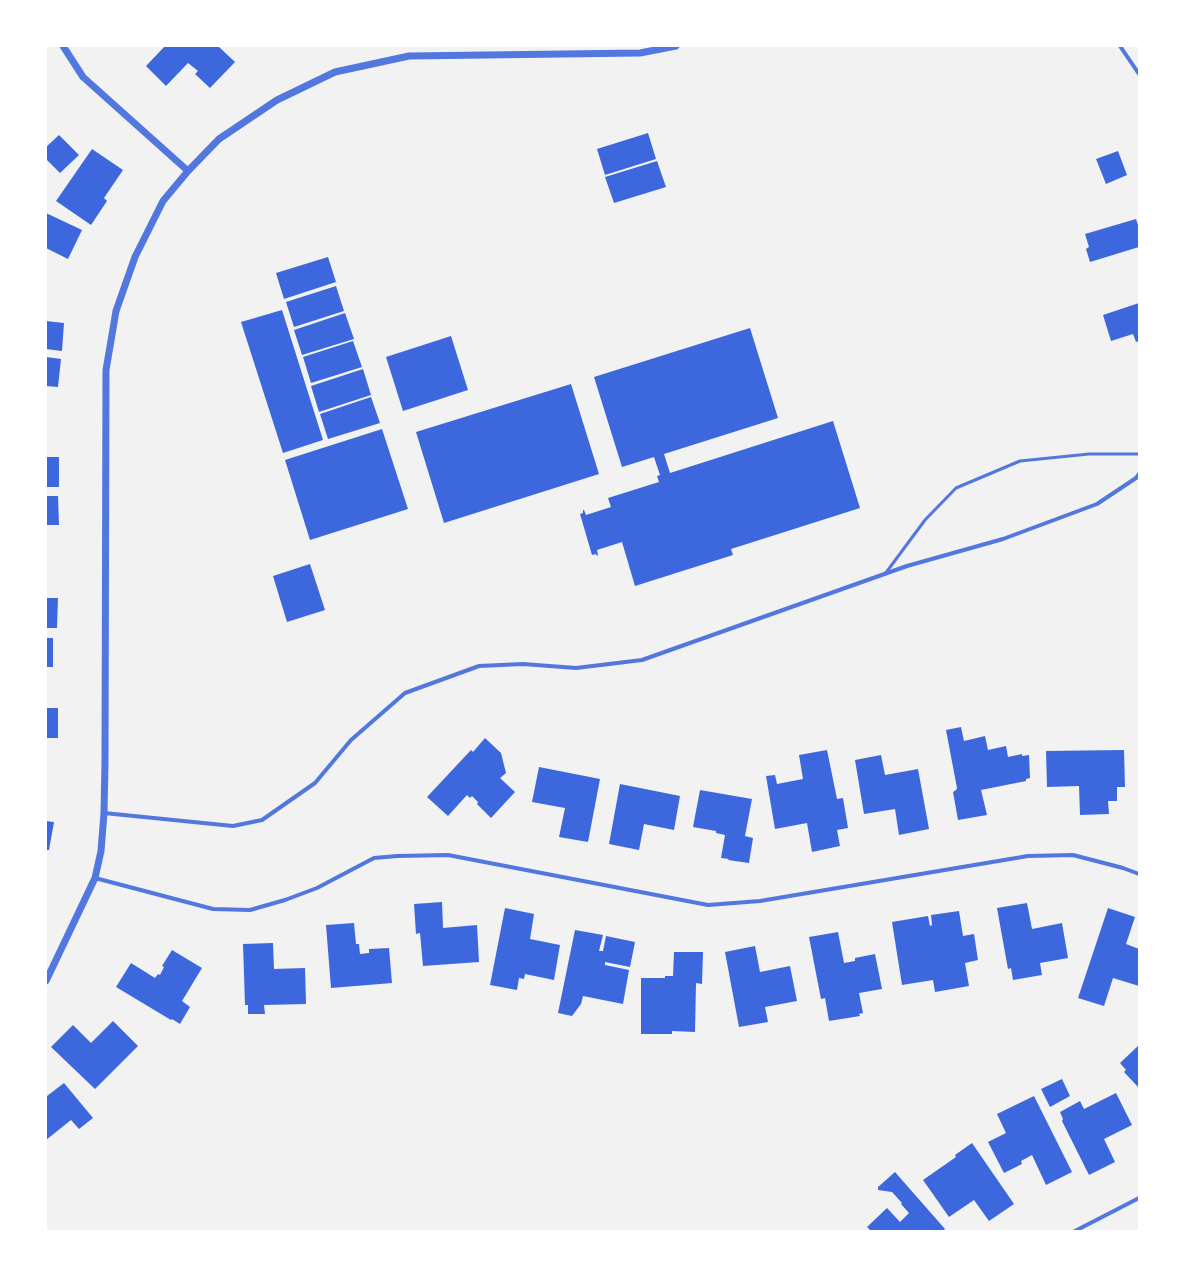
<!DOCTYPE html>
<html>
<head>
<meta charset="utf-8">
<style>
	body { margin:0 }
	#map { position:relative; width:1185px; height:1277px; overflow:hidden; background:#f2f2f2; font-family:"Zilla Slab",serif }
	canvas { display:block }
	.frame { position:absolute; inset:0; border:47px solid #fff; pointer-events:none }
</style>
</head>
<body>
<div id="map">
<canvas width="1185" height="1277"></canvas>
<div class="frame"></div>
</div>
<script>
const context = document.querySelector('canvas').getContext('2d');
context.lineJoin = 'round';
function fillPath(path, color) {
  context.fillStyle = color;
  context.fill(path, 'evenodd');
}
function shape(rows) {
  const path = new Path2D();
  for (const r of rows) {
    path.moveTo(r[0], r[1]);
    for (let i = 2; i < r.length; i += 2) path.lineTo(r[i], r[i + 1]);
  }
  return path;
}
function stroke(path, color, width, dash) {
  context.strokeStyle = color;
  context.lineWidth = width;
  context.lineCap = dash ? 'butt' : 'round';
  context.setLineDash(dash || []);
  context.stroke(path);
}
fillPath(shape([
	[165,46,218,46,235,62,210,88,195,74,198,71,188,63,166,86,146,66],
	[648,133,656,159,605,175,597,149],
	[59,135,79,155,60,173,46,159,46,147],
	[92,149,123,170,104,198,107,201,91,225,56,201],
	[1118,151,1127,175,1106,184,1096,159],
	[657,161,666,187,614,203,605,177],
	[46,213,82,230,68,259,46,248],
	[1136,219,1139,228,1139,247,1090,262,1086,249,1089,247,1085,234],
	[328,257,336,282,284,299,276,273],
	[336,286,344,311,294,327,286,302],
	[1139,303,1139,341,1136,342,1133,334,1111,341,1103,315],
	[282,310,323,440,283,453,241,322],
	[345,313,354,339,302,355,294,330],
	[46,321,64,323,62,351,46,349],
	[750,328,778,418,664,454,670,473,833,421,860,508,731,549,733,555,635,586,622,542,597,550,598,555,597,556,596,554,592,555,580,514,583,513,583,510,584,510,586,515,611,507,608,498,659,482,657,476,660,475,654,457,622,467,594,377],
	[451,336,468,390,403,411,386,357],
	[353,341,362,367,311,383,303,357],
	[46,357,61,359,58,387,46,386],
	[363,369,371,395,319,412,311,386],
	[571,384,599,474,444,523,416,432],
	[371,397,380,423,328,439,320,414],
	[382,429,408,509,310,540,285,460],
	[46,457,59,457,59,487,46,487],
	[46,496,58,496,59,525,46,525],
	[310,564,325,610,287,622,273,576],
	[46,598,58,598,57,628,46,628],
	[46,638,53,638,53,667,46,667],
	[46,708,58,708,58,738,46,738],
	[961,727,964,741,985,736,988,750,1006,746,1008,757,1022,754,1022,756,1029,755,1030,778,1026,779,1026,781,981,790,987,815,958,820,953,792,956,790,957,788,946,730],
	[485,738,501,753,506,773,500,778,515,792,491,818,477,804,478,802,472,796,470,798,467,795,448,816,427,797,471,750,473,752],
	[827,750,837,799,843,798,848,828,837,830,840,846,812,852,807,823,775,829,766,776,775,775,777,784,803,779,799,755],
	[1124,750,1125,787,1117,787,1117,801,1108,801,1109,814,1080,815,1079,786,1047,787,1046,751],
	[881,755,885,775,918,769,929,829,899,835,895,809,864,814,855,760],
	[539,767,600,779,588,842,559,837,565,808,532,802],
	[620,784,680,796,674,830,644,824,639,850,609,844],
	[700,790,752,799,745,836,753,838,749,863,728,860,729,859,721,858,725,835,716,833,716,831,693,827],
	[46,821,54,822,49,850,46,850],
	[442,902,443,928,477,925,479,962,423,966,420,933,416,934,414,904],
	[1027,903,1032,929,1062,923,1068,958,1040,963,1042,975,1013,980,1011,968,1008,969,997,908],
	[505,908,534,914,530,939,560,945,554,980,525,974,524,979,519,978,517,990,490,985],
	[1108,908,1135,917,1126,944,1139,949,1139,986,1113,978,1104,1006,1078,998],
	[959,911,963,936,974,934,978,960,965,963,969,986,935,992,933,980,902,985,892,922,928,916,930,926,932,925,931,915],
	[354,923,356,944,359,944,360,954,369,953,369,949,389,948,392,983,331,988,326,925],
	[575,930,603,935,599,951,603,951,606,936,635,942,630,967,605,962,605,965,629,970,623,1004,583,996,581,1004,572,1016,558,1013],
	[838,932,844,963,855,961,855,958,875,954,882,989,859,993,863,1013,859,1014,860,1016,829,1021,825,998,821,999,809,937],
	[273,943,274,969,305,968,306,1004,264,1005,265,1014,248,1014,248,1005,245,1005,243,944],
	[755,946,760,972,790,966,797,1001,765,1007,768,1022,739,1027,725,952],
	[172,950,202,968,182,1001,190,1007,180,1024,172,1019,171,1020,116,987,131,963,155,978,158,974,160,975,164,967,162,966],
	[674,952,703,952,702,984,696,983,695,1032,672,1031,672,1034,641,1034,641,978,665,978,665,976,673,976],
	[113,1021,138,1046,95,1089,51,1047,73,1025,91,1043],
	[1139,1045,1139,1088,1124,1072,1126,1070,1120,1063],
	[1062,1079,1070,1096,1050,1107,1041,1089],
	[64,1083,93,1118,79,1129,71,1120,46,1140,46,1095,47,1096],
	[1116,1093,1132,1125,1104,1139,1115,1162,1089,1175,1062,1121,1063,1119,1060,1112,1080,1101,1084,1109],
	[1034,1096,1072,1172,1046,1185,1032,1155,1021,1161,1022,1164,1004,1173,988,1142,1006,1133,997,1114],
	[972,1143,1014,1204,989,1221,974,1200,949,1217,923,1180,956,1157,955,1155],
	[895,1172,945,1229,943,1231,871,1231,867,1227,887,1208,900,1222,909,1213,901,1204,902,1203,892,1192,878,1190,878,1187]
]), '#3d67dc');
stroke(shape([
	[885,574,925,520,956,488,1020,461,1089,454,1139,454]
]), '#5277de', 3);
stroke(shape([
	[1120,46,1139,74],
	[104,813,233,826,262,820,315,783,351,740,405,693,479,666,523,664,576,668,642,660,907,566,1003,539,1097,504,1136,478,1139,474],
	[95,878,213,909,250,910,285,900,317,888,374,858,397,856,448,855,708,905,760,901,1028,856,1073,855,1123,868,1139,874],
	[1075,1231,1139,1198]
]), '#5277de', 4);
stroke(shape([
	[63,46,83,77,188,171],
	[46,981,95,878,101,851,104,813,105,762,106,370,116,311,135,257,163,201,188,171,219,139,277,100,335,72,409,56,640,53,676,46]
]), '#5277de', 7);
</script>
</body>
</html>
